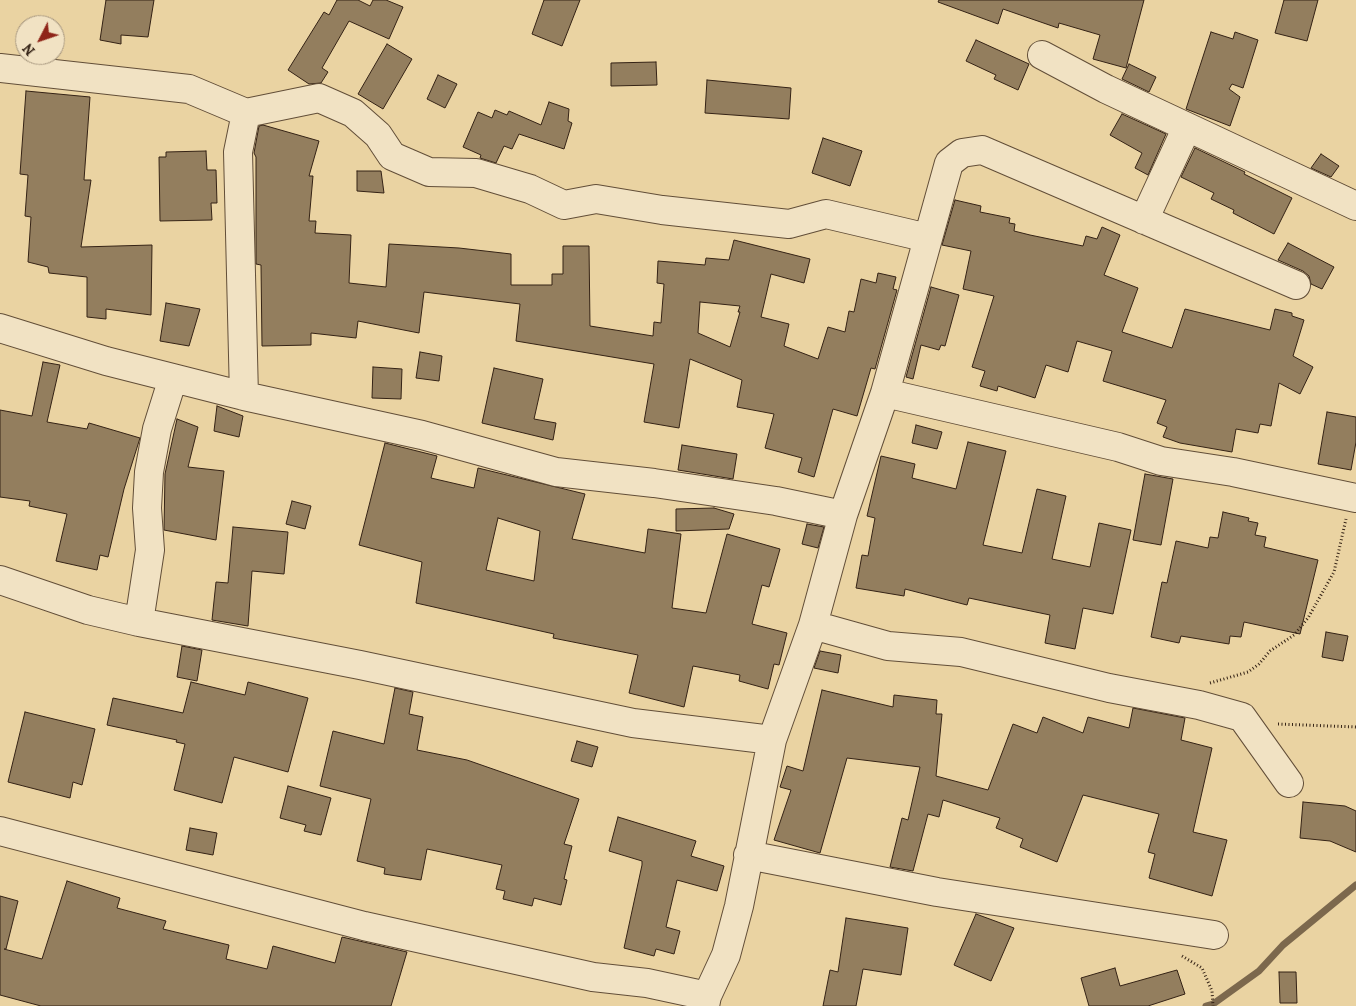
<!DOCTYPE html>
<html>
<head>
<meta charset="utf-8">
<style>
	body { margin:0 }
	#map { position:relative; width:1356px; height:1006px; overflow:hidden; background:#ead3a2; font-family:Alegreya,serif }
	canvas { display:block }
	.north { position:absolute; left:15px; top:15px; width:50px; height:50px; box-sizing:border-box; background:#f1e2c3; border:1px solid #a5957d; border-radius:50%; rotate:229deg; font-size:14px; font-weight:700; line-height:20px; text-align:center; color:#342215 }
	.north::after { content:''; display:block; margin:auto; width:18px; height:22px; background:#8f2418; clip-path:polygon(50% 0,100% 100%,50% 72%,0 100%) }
</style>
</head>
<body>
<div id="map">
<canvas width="1356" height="1006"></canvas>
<div class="north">N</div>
</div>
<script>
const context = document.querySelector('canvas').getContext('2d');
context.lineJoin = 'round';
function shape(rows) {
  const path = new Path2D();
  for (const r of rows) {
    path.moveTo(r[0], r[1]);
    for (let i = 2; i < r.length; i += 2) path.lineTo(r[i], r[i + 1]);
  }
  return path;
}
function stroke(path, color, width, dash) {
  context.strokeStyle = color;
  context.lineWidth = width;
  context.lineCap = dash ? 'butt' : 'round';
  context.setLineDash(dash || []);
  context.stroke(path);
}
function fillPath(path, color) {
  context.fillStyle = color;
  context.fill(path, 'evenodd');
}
stroke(shape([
	[1206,1006,1213,1004,1259,971,1283,945,1356,885]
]), '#7c684d', 7);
const building = shape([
	[106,0,154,0,148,37,121,35,121,44,100,40,106,0],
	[337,0,358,0,370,6,373,0,386,0,403,7,389,39,349,21,322,68,328,72,321,83,309,84,288,70,324,12,329,15,337,0],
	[544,0,580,0,562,46,532,34,544,0],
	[939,0,1144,0,1126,68,1093,59,1100,35,1059,23,1058,28,1003,9,998,24,938,2,939,0],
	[1284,0,1318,0,1307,41,1275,33,1284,0],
	[1211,32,1233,39,1235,32,1258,40,1243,88,1232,84,1229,89,1240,97,1230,126,1186,109,1211,32],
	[976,40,1029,64,1018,90,994,79,996,75,966,61,976,40],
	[387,44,412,59,383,109,358,94,387,44],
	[656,62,657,85,611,86,611,63,656,62],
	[1129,64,1156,77,1149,92,1122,79,1129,64],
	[438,75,457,84,445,108,427,99,438,75],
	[707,80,791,88,789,119,705,113,707,80],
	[26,91,90,97,84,180,91,180,81,247,152,245,151,315,106,309,106,319,87,317,87,277,49,273,48,267,28,262,31,217,25,216,28,175,20,174,26,91],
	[549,102,569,109,568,121,572,123,564,149,519,134,512,149,504,146,496,163,480,158,481,155,463,147,478,112,492,118,495,110,507,115,509,111,541,125,549,102],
	[1122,114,1166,134,1148,175,1135,168,1142,153,1110,135,1122,114],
	[263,125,319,141,309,176,313,176,309,221,316,221,315,233,351,235,349,283,386,287,389,244,459,248,511,254,511,285,552,285,552,274,563,274,563,246,589,246,590,326,653,336,654,322,661,323,664,284,657,283,658,261,705,265,706,258,729,260,734,240,810,259,804,283,771,274,761,317,789,324,784,346,818,359,828,327,845,332,849,311,854,312,861,279,876,283,878,273,896,277,893,289,897,290,875,369,871,368,857,416,833,409,814,477,798,472,802,458,765,448,774,414,737,407,742,380,690,359,679,428,644,422,654,364,516,341,520,304,424,292,419,333,358,321,356,338,311,333,311,345,262,346,261,265,256,264,256,157,254,153,259,126,263,125],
	[700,302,740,306,738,312,740,312,730,347,698,333,700,302],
	[823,138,862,151,850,186,812,173,823,138],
	[1195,148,1245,172,1244,174,1292,198,1274,234,1233,213,1234,210,1211,199,1214,193,1181,177,1195,148],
	[206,151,207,170,216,170,217,203,211,203,212,220,160,221,159,157,166,157,166,152,206,151],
	[1321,154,1339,166,1331,177,1311,168,1321,154],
	[357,171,381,171,384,193,357,191,357,171],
	[955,200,981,206,980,212,1010,218,1009,223,1015,224,1014,231,1030,235,1083,246,1086,236,1097,239,1102,227,1120,235,1104,275,1138,288,1122,332,1172,348,1185,309,1270,330,1275,309,1292,313,1292,316,1304,320,1293,356,1313,367,1300,394,1279,383,1271,426,1260,424,1258,433,1236,429,1232,452,1180,443,1163,437,1167,427,1157,423,1166,400,1103,381,1112,351,1077,341,1068,372,1046,365,1035,398,998,386,997,391,980,386,985,371,972,367,994,296,963,289,971,251,942,245,955,200],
	[1288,243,1334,267,1322,289,1311,284,1309,276,1303,271,1278,260,1288,243],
	[931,287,959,295,945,346,941,345,939,350,921,345,913,379,906,377,931,287],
	[166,303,200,309,189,346,160,341,166,303],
	[420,352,442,356,439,381,416,378,420,352],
	[43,362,60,365,47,422,87,429,89,423,140,438,124,489,108,557,100,555,97,570,56,561,67,514,29,506,30,501,0,497,0,410,32,416,43,362],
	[373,367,402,369,401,399,372,398,373,367],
	[494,368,543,379,534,419,556,423,553,440,482,423,494,368],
	[217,406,243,416,239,437,214,431,217,406],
	[1327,412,1356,417,1356,442,1351,470,1318,464,1327,412],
	[177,419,198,427,188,467,224,471,216,540,164,530,165,474,177,419],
	[916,425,942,432,937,449,912,443,916,425],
	[968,442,1006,451,983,545,1022,553,1037,489,1066,496,1052,559,1090,567,1099,523,1131,530,1113,614,1083,608,1075,649,1045,643,1050,615,969,598,967,605,905,589,904,596,856,588,862,555,868,556,875,518,867,516,881,456,915,464,912,478,956,489,968,442],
	[385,443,437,456,431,478,474,488,478,468,585,494,572,539,645,553,648,529,681,534,672,608,706,613,727,534,780,549,769,587,762,585,752,624,787,633,779,665,774,664,768,689,739,681,740,675,693,666,684,707,629,693,638,655,553,638,554,634,416,603,422,562,359,545,385,443],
	[498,518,540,531,534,581,486,570,498,518],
	[682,445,737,454,733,479,678,470,682,445],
	[1145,474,1173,479,1161,545,1133,540,1145,474],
	[292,501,311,506,305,529,286,524,292,501],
	[714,508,734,514,729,529,676,531,676,509,714,508],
	[1223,512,1249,518,1248,521,1258,523,1255,535,1266,537,1264,547,1318,560,1300,634,1244,622,1241,637,1230,636,1229,644,1181,636,1179,643,1151,637,1162,582,1167,583,1176,541,1208,548,1210,537,1218,538,1223,512],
	[807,524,824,527,818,548,802,544,807,524],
	[233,527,288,532,284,574,252,571,248,626,212,620,216,582,228,583,233,527],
	[1326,632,1348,636,1343,661,1322,657,1326,632],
	[182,646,202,650,197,681,177,677,182,646],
	[820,651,841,655,838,673,814,668,820,651],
	[191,682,245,695,248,682,308,698,288,772,234,757,222,803,174,790,185,744,176,742,177,740,107,725,113,698,183,713,191,682],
	[395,688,413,692,409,714,423,717,417,750,467,760,579,799,564,844,572,846,564,879,567,880,561,905,534,898,532,906,503,899,505,891,496,889,502,865,427,849,421,880,384,874,385,868,357,861,371,799,320,786,333,731,384,744,395,688],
	[822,690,893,707,894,695,937,700,936,714,942,714,936,776,988,790,1013,724,1037,733,1043,717,1083,733,1088,717,1129,728,1133,708,1185,718,1181,740,1212,748,1193,832,1227,840,1212,896,1149,878,1155,854,1148,852,1159,814,1083,795,1057,862,1020,847,1023,839,996,828,1000,818,943,800,939,817,928,814,913,871,890,867,902,818,908,820,920,767,847,758,820,853,774,840,791,790,780,787,787,766,803,771,822,690],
	[25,712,95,729,82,785,73,782,70,798,8,782,25,712],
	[577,741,598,747,592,767,571,761,577,741],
	[288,786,331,798,321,835,304,831,306,825,280,818,288,786],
	[1303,802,1345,806,1356,811,1356,852,1330,841,1300,838,1303,802],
	[618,817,696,841,691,856,724,866,717,891,677,880,666,927,680,931,674,954,656,949,654,956,624,948,642,865,642,861,609,851,618,817],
	[190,828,217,833,213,855,186,850,190,828],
	[67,881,120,898,117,908,166,921,163,929,229,945,226,959,267,969,273,946,335,963,342,937,407,952,391,1006,41,1006,0,995,0,896,18,901,6,949,4,949,42,959,67,881],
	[976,914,1014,928,991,981,954,965,976,914],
	[846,918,908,928,901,975,863,969,856,1006,823,1006,830,970,838,972,846,918],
	[1115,968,1120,986,1177,970,1185,994,1148,1006,1089,1006,1081,978,1115,968],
	[1279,972,1296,972,1297,1003,1280,1003,1279,972]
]);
fillPath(building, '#937e5e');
stroke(building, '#342215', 1);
const minor = shape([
	[1042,55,1106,89,1356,206],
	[0,68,189,89,246,113,319,98,353,113,378,135,392,156,429,172,476,173,530,189,564,205,596,199,662,210,789,224,826,214,928,238],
	[1144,220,1187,127],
	[0,328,106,361,244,396,422,435,556,472,654,483,776,501,843,515],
	[885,393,1118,447,1161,461,1233,472,1356,498],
	[244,396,238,152,246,113],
	[0,580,88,610,139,622,360,665,633,723,772,740],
	[139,622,150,550,147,508,149,472,157,429,173,378],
	[813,625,888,646,961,652,1109,688,1199,705,1242,717,1289,783],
	[0,831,364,926,593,977,647,983,707,996],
	[748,855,937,892,1214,935],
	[705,1006,707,996,726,955,739,906,772,740,813,625,843,515,885,393,949,163,962,153,982,150,1296,285]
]);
stroke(minor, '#624e38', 30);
stroke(shape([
	[1210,683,1248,672,1259,664,1270,651,1294,635,1308,618,1334,572,1346,519],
	[1278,724,1356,727],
	[1182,956,1202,968,1212,991,1213,1006]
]), '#342215', 3, [1, 2.5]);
stroke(minor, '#f1e2c3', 28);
</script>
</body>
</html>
